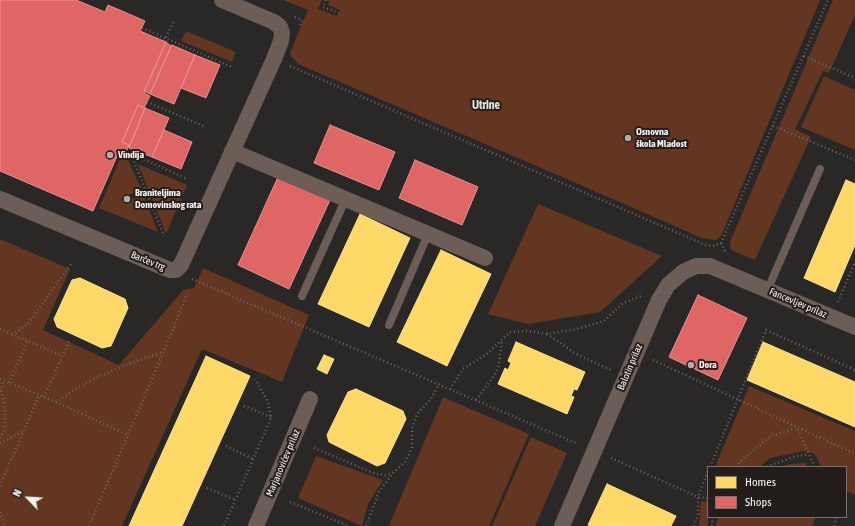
<!DOCTYPE html>
<html>
<head>
<meta charset="utf-8">
<style>
	body { margin:0 }
	#map { position:relative; width:855px; height:526px; overflow:hidden; background:#2a2826; font-family:"Asap Condensed",sans-serif }
	canvas { display:block }
	.legend { position:absolute; left:707px; top:466px; width:140px; height:52px; box-sizing:border-box; background:#231d1b; border:1px solid #787371; margin:0; padding:5px 7px; list-style:none; font-size:12px; color:#f8f4f2 }
	.legend li { display:flex; align-items:center; gap:8px; height:20px }
	.legend b { width:20px; border:1px solid #787371 }
	.north { position:absolute; left:8px; top:478px; width:40px; height:40px; -webkit-text-stroke:3px #231d1b; paint-order:stroke; rotate:295deg; font-size:11px; font-weight:700; line-height:16px; text-align:center; color:#f8f4f2 }
	.north::after { content:''; display:block; margin:auto; width:14px; height:18px; background:#f8f4f2; clip-path:polygon(50% 0,100% 100%,50% 72%,0 100%) }
</style>
</head>
<body>
<div id="map">
<canvas width="855" height="526"></canvas>
<ul class="legend">
<li><b style="height:11px;background:#ffd966"></b>Homes</li>
<li><b style="height:11px;background:#e06666"></b>Shops</li>
</ul>
<div class="north">N</div>
</div>
<script>
const context = document.querySelector('canvas').getContext('2d');
context.lineJoin = 'round';
function fillPath(path, color) {
  context.fillStyle = color;
  context.fill(path, 'evenodd');
}
function shape(rows) {
  const path = new Path2D();
  for (const r of rows) {
    path.moveTo(r[0], r[1]);
    for (let i = 2; i < r.length; i += 2) path.lineTo(r[i], r[i + 1]);
  }
  return path;
}
function stroke(path, color, width, dash) {
  context.strokeStyle = color;
  context.lineWidth = width;
  context.lineCap = dash ? 'butt' : 'round';
  context.setLineDash(dash || []);
  context.stroke(path);
}
function label(font, color, halo, rows, align = 'center') {
  context.font = font + ' "Asap Condensed",sans-serif';
  context.lineWidth = 4;
  context.setLineDash([]);
  context.textBaseline = 'middle';
  context.strokeStyle = halo;
  context.fillStyle = color;
  for (const [text, x, y, turn = 0] of rows) {
    context.save();
    context.translate(x, y);
    context.rotate((+turn || 0) * Math.PI / 180);
    context.textAlign = isNaN(turn) ? turn : align;
    if (halo) context.strokeText(text, 0, 0);
    context.fillText(text, 0, 0);
    context.restore();
  }
}
fillPath(shape([
	[283,0,322,0,318,9,337,16,340,10,328,5,329,0,820,0,722,234,718,239,714,240,702,238,560,176,298,64,292,57,290,53,308,10],
	[833,0,855,0,855,15,829,73,823,71,795,129,811,137,755,260,731,250,730,242],
	[186,31,236,52,232,62,181,41],
	[824,76,855,90,855,150,801,127],
	[121,157,128,160,142,190,124,197,126,202,143,194,158,232,99,208],
	[138,164,187,185,166,234],
	[538,204,662,256,600,312,528,324,488,314],
	[0,239,70,269,43,330,119,365,183,290,194,288,203,268,309,315,282,382,202,349,122,526,0,526],
	[749,386,855,431,855,495,846,491,846,467,821,467,815,454,804,451,770,458,760,467,715,467],
	[443,397,529,434,489,526,389,526],
	[531,437,567,453,535,526,492,526],
	[316,456,383,480,368,504,362,526,298,498],
	[806,463,806,467,780,467,790,464],
	[701,501,708,502,708,526,699,526],
	[718,517,816,517,812,526,716,526]
]), '#623620');
const homes = shape([
	[846,180,855,184,855,245,835,292,804,278,846,180],
	[360,214,410,238,369,327,318,304,360,214],
	[441,250,491,274,447,366,397,342,441,250],
	[80,278,125,299,128,308,111,346,102,348,57,327,54,319,72,280,80,278],
	[516,342,585,372,577,390,574,389,571,396,574,397,567,414,498,384,505,368,508,370,511,363,508,361,516,342],
	[763,342,855,382,855,427,747,380,763,342],
	[324,355,334,359,327,374,317,369,324,355],
	[206,356,250,376,182,526,129,526,206,356],
	[356,389,403,411,406,419,385,463,377,466,329,442,327,435,348,392,356,389],
	[607,484,676,516,671,526,591,526,588,525,607,484]
]);
fillPath(homes, '#ffd966');
stroke(homes, '#fde190', 1);
const shops = shape([
	[0,0,76,0,105,12,108,5,145,21,140,31,166,42,144,93,150,96,144,108,138,105,122,142,129,145,124,157,118,154,93,211,0,171,0,0],
	[166,42,171,46,150,94,144,91,166,42],
	[172,45,195,55,174,104,150,94,172,45],
	[195,55,220,65,206,98,181,88,195,55],
	[138,105,145,108,129,148,128,147,129,145,122,142,138,105],
	[145,108,169,118,152,157,129,148,145,108],
	[330,125,395,152,379,190,314,163,330,125],
	[164,130,192,142,181,169,152,157,164,130],
	[415,160,478,187,462,225,399,198,415,160],
	[278,177,330,200,289,289,238,265,278,177],
	[698,295,747,318,718,380,669,357,698,295]
]);
fillPath(shops, '#e06666');
stroke(shops, '#e79190', 1);
stroke(shape([
	[326,0,323,7,339,13],
	[295,17,302,20,299,28],
	[142,28,232,67],
	[164,41,174,21],
	[804,56,855,78],
	[290,66,669,229,706,245,713,246,721,243,828,0],
	[147,102,206,127],
	[773,126,855,160],
	[126,151,185,178],
	[131,154,164,236],
	[721,243,726,253],
	[192,279,578,444],
	[838,302,855,262],
	[0,329,62,356],
	[547,334,576,354,611,370],
	[12,335,28,324,71,264],
	[653,360,855,454],
	[0,379,56,402,82,385,98,377,133,362,163,352],
	[9,383,28,341],
	[450,389,463,369,488,353,510,332,528,331,547,334,577,329,604,321,623,303,641,296],
	[44,397,70,339],
	[476,400,494,376,498,368,502,341],
	[56,402,128,435],
	[244,406,271,417],
	[0,438,4,431,5,424,4,402,1,390,3,380],
	[0,443,24,431],
	[226,446,253,459],
	[314,448,376,474,385,475,392,473],
	[611,458,698,497,708,498],
	[710,467,766,330,855,370],
	[736,467,744,458,771,436,797,428,815,467],
	[767,467,793,457,809,454],
	[0,486,39,395],
	[207,488,235,500],
	[290,502,349,526],
	[0,512,5,526],
	[89,526,172,332,187,293],
	[224,526,271,418,268,402,255,379],
	[366,526,379,492,393,473,405,462,412,448,412,429,417,414,431,399,439,384],
	[694,526,698,515,698,497,708,471],
	[712,526,713,517],
	[834,526,837,517]
]), '#6b645f', 2.5, [1, 3]);
stroke(shape([
	[767,291,820,169],
	[302,296,346,198],
	[389,325,428,234]
]), '#6c5d56', 8);
stroke(shape([
	[232,151,485,258],
	[0,199,165,268,170,270,176,270,181,265,274,59,281,41,282,33,280,27,274,22,222,0],
	[256,526,310,399],
	[562,526,659,300,668,285,683,272,696,266,710,266,855,327]
]), '#6c5d56', 16);
for (const [x, y, r, color] of [
	[628,138,4,"#b0adab"],
	[110,155,4,"#b0adab"],
	[127,199,4,"#b0adab"],
	[691,365,4,"#b0adab"]
]) {
  const dot = new Path2D();
  dot.arc(x, y, r, 0, 2 * Math.PI);
  context.fillStyle = color;
  context.fill(dot);
  stroke(dot, '#231d1b', 1.5);
}
label('bold 10px', '#f8f4f2', '#231d1b', [
	["Osnovna",636,132],
	["škola Mladost",636,144],
	["Vindija",118,155],
	["Braniteljima",135,193],
	["Domovinskog rata",135,205],
	["Dora",699,365]
], 'left');
label('10px', '#f8f4f2', '#231d1b', [
	["Barčev trg",148,261,22],
	["Fancevljev prilaz",798,303,23],
	["Balotin prilaz",630,367,-67],
	["Marjanovićev prilaz",283,463,-67]
]);
label('bold 12px', '#e8e1dd', '#231d1b', [
	["Utrine",486,105]
]);
</script>
</body>
</html>
